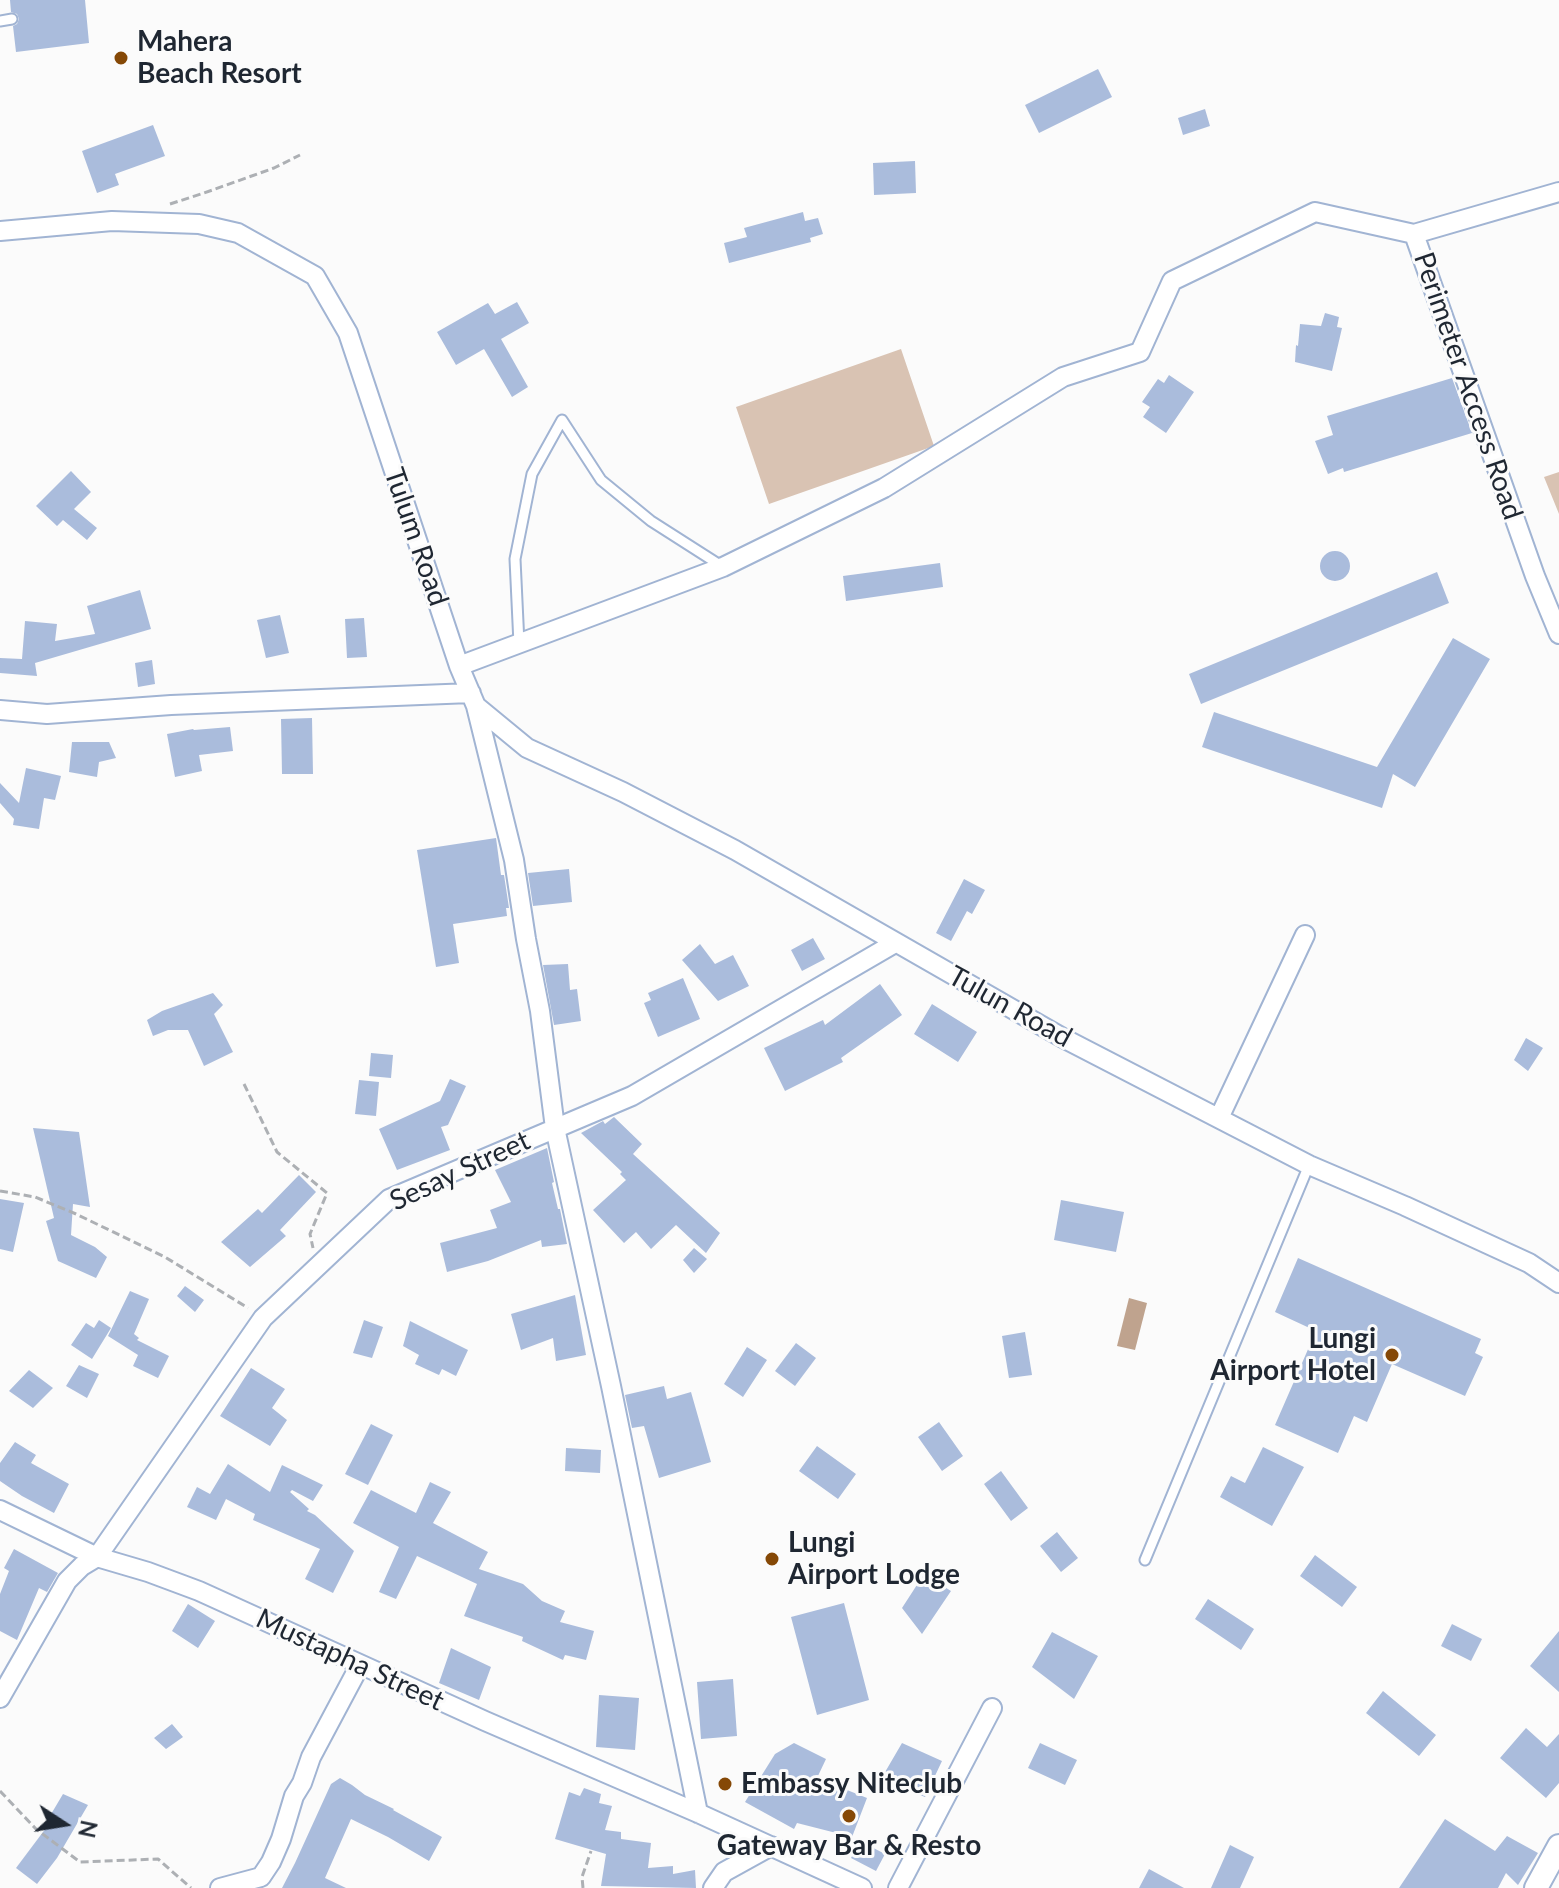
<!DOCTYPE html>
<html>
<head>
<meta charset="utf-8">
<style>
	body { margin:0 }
	#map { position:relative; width:1559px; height:1888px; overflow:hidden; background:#fbfbfb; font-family:Lato,sans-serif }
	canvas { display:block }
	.north { position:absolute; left:24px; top:1784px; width:80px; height:80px; -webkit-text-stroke:6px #fbfbfb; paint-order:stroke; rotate:102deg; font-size:22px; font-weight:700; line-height:32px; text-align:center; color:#1f2732 }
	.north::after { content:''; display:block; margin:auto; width:28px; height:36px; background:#1f2732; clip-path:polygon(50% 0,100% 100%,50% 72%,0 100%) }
</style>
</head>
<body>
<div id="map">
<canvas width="1559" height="1888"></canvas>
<div class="north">N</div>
</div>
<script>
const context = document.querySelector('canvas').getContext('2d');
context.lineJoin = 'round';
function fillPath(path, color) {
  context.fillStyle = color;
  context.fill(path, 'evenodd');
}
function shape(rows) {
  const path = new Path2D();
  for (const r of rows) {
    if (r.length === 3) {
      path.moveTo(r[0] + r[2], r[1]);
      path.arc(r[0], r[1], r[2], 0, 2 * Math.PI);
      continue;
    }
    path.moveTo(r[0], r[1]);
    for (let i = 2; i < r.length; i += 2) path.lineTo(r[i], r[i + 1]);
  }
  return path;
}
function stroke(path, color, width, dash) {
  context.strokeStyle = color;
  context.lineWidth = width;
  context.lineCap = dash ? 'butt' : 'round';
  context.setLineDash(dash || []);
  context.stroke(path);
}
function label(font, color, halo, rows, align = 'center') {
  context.font = font + ' Lato,sans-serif';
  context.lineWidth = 6;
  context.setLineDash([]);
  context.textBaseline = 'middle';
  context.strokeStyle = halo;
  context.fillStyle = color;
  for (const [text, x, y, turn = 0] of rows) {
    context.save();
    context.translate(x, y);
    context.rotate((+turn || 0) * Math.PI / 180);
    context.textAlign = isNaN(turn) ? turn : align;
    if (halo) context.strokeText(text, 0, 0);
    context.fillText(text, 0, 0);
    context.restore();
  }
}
fillPath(shape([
	[901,349,934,446,769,504,736,407],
	[1559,472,1559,514,1544,477]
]), '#d9c3b3');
fillPath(shape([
	[1129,1298,1147,1303,1135,1350,1117,1346]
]), '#bfa38e');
fillPath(shape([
	[10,0,85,0,89,43,16,52,13,26,17,24,19,19,17,14,11,12],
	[1098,69,1112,97,1039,133,1025,105],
	[1205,109,1210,126,1183,135,1178,118],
	[153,125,165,156,115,174,119,185,97,193,82,151],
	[915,161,916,193,874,195,873,163],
	[803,212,805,221,818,218,823,234,810,238,811,242,729,263,724,243,747,237,744,228],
	[517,302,529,323,501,339,528,387,512,397,484,349,456,365,437,332,488,303,495,314],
	[1325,313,1339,317,1337,327,1342,328,1332,371,1295,362,1296,345,1298,346,1300,324,1321,326],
	[1169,375,1194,392,1166,433,1143,417,1150,407,1142,402,1158,379,1164,383],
	[1452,378,1472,433,1344,472,1343,468,1328,474,1315,441,1333,435,1327,416],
	[71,471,91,492,74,509,97,528,87,540,63,520,57,526,36,506],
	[1335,566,15],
	[940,563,943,587,846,601,843,576],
	[1437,572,1449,603,1201,704,1189,674],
	[140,590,151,629,35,663,37,676,0,673,0,658,22,659,25,621,57,624,55,641,95,634,87,606],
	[280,615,289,653,266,658,257,620],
	[364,618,367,657,347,658,345,619],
	[1453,638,1490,659,1415,787,1393,774,1382,808,1202,747,1214,712,1377,767],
	[152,660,155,684,138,687,135,663],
	[312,718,313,774,282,774,281,719],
	[230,727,233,751,199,755,202,771,175,777,167,734,193,729,194,730],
	[72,742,109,742,116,758,99,762,97,777,69,772],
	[26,768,61,776,55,800,44,798,39,829,13,825,14,819,0,803,0,783,19,803],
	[496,838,501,875,504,875,509,908,506,908,507,916,453,924,459,963,436,967,417,850],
	[569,869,572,902,533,906,528,873],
	[964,879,985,890,972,914,967,911,951,941,936,933],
	[813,938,825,959,802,971,791,950],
	[700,944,715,964,733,955,749,986,718,1001,682,960],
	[568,964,570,990,577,989,581,1021,554,1025,543,965],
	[683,978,700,1019,658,1037,644,1003,651,1000,648,993],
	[880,984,902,1015,841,1058,843,1062,785,1091,764,1048,823,1020,825,1025],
	[213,993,223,1005,214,1014,233,1052,204,1066,188,1030,168,1030,153,1036,147,1020,162,1011],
	[932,1004,977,1032,958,1062,914,1034],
	[1526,1038,1543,1048,1528,1071,1514,1060],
	[371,1053,393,1055,391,1078,369,1076],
	[450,1079,466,1086,448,1125,441,1127,450,1150,397,1170,379,1129,440,1101],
	[359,1080,379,1082,376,1116,355,1114],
	[614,1117,642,1144,633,1154,720,1233,706,1253,676,1225,651,1249,636,1232,624,1243,593,1210,626,1180,620,1174,622,1172,581,1133,603,1121,605,1124],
	[33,1128,79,1132,90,1207,73,1204,71,1235,95,1247,107,1257,96,1278,58,1261,57,1258,46,1221,54,1218],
	[547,1148,554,1182,552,1183,558,1209,560,1209,567,1244,542,1247,541,1240,488,1261,447,1272,440,1243,497,1228,490,1210,511,1202,495,1170],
	[299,1175,316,1192,280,1230,286,1236,250,1267,221,1242,258,1209,262,1213],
	[0,1199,24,1203,13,1252,0,1249],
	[1061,1200,1124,1212,1116,1252,1054,1240],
	[694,1248,707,1259,694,1273,683,1260],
	[1298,1258,1481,1339,1475,1353,1483,1357,1465,1396,1392,1364,1367,1422,1354,1416,1338,1453,1275,1425,1316,1331,1275,1312],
	[185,1286,204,1300,195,1312,177,1296],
	[130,1291,149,1299,134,1334,139,1338,137,1340,169,1356,158,1378,133,1366,138,1355,108,1336],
	[575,1295,586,1355,556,1361,553,1338,521,1350,511,1314],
	[99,1320,111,1328,92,1359,71,1345,86,1323,94,1328],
	[364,1320,383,1327,372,1358,353,1353],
	[410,1321,468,1350,456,1376,442,1369,439,1375,415,1364,419,1355,403,1346],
	[1025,1332,1032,1375,1009,1378,1002,1336],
	[796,1343,816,1358,795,1386,775,1371],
	[747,1347,767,1360,743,1397,724,1384],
	[79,1365,99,1374,87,1398,66,1386],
	[251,1368,285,1389,272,1408,287,1420,270,1446,220,1416],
	[29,1370,53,1388,33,1408,9,1391],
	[664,1386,667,1399,691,1392,711,1462,659,1478,644,1426,632,1428,625,1395],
	[939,1422,963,1456,942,1471,918,1437],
	[371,1424,393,1435,368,1485,345,1474],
	[15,1442,36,1455,31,1463,69,1484,54,1513,22,1496,0,1481,0,1463],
	[817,1446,856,1474,838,1499,799,1471],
	[1263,1447,1304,1467,1272,1526,1220,1497,1231,1476,1245,1483],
	[566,1448,601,1450,600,1473,565,1471],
	[228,1464,270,1492,282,1465,323,1485,313,1501,292,1490,290,1492,309,1509,307,1511,315,1515,354,1551,333,1593,305,1579,320,1549,253,1520,255,1514,226,1499,216,1520,187,1507,197,1487,210,1494],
	[1001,1471,1028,1508,1011,1521,984,1484],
	[430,1482,451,1492,433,1523,488,1552,479,1569,523,1584,542,1601,565,1611,560,1622,594,1631,586,1660,565,1655,563,1660,522,1641,523,1637,464,1616,477,1584,417,1556,396,1599,379,1592,399,1547,353,1523,371,1490,416,1513],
	[1057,1532,1078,1558,1061,1572,1040,1546],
	[14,1549,58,1573,47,1592,39,1588,17,1640,0,1631,0,1594,9,1571,4,1568],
	[1315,1555,1357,1587,1342,1607,1300,1576],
	[924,1574,951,1591,922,1634,902,1608],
	[1208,1599,1254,1629,1241,1650,1195,1619],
	[844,1603,869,1700,817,1715,791,1617],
	[188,1604,215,1621,198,1648,172,1631],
	[1452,1624,1482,1639,1471,1661,1441,1646],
	[1559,1631,1559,1692,1530,1666],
	[1052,1632,1098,1656,1074,1699,1032,1667],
	[451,1648,491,1667,479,1700,439,1683],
	[733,1679,737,1736,701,1739,697,1682],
	[1383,1691,1436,1735,1419,1756,1366,1713],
	[599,1695,639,1698,635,1750,596,1747],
	[172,1724,183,1737,166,1749,154,1738],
	[1526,1728,1547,1747,1559,1734,1559,1783,1546,1798,1500,1758],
	[794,1743,826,1759,817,1778,867,1798,852,1837,797,1823,794,1829,745,1802,775,1754],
	[902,1743,942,1761,925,1797,881,1779],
	[1040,1743,1077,1760,1065,1785,1028,1768],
	[340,1778,352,1785,365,1795,394,1809,393,1810,442,1837,429,1861,388,1837,351,1819,325,1878,346,1888,282,1888,295,1863,331,1784],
	[584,1788,601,1794,599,1803,612,1806,605,1830,621,1832,621,1839,651,1843,648,1868,673,1866,673,1874,695,1870,696,1888,601,1886,606,1854,555,1839,569,1792,580,1796],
	[63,1794,88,1805,57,1858,37,1884,16,1868,46,1828,44,1826],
	[1445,1819,1495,1851,1507,1836,1538,1853,1518,1885,1506,1873,1498,1888,1399,1888],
	[860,1841,885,1854,876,1871,851,1858],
	[1230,1845,1254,1857,1240,1888,1211,1888],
	[1149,1869,1184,1888,1139,1888]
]), '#aabcdc');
const service = shape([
	[0,21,12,19],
	[519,644,515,559,532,474,562,420,601,480,651,521,723,567],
	[1145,1560,1309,1165]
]);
const minor = shape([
	[1559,192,1414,234,1535,576,1559,634],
	[0,231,112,221,199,224,238,233,315,276,348,333,459,666,476,706,514,860,526,939,540,1011,555,1128,611,1386,698,1813],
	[459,666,723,567,884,488,1063,377,1140,352,1172,281,1315,212,1414,234],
	[476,706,527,748,623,792,735,850,1063,1038,1309,1165,1405,1206,1529,1263,1559,1283],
	[0,710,47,714,171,705,471,693],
	[1219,1118,1305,935],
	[0,1510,97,1557,148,1572,199,1591,485,1721,698,1813,862,1888],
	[0,1698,67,1581,82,1566,97,1557,263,1318,389,1199,632,1096,895,943],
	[220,1888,261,1877,271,1862,281,1839,294,1796,302,1783,311,1757,360,1665],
	[713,1888,724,1872,771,1846],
	[898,1888,992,1708]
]);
const tertiary = shape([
	[1536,1888,1559,1846]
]);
stroke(service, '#a1b4d3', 13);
stroke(minor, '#a1b4d3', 22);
stroke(tertiary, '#a1b4d3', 26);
stroke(shape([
	[170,204,204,193,274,168,300,155],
	[244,1084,277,1152,327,1193,310,1234,313,1248],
	[0,1191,35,1197,76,1214,165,1257,248,1308],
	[0,1791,36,1829,80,1862,158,1859,191,1888],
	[583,1888,582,1877,591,1851]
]), '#adb0b4', 3, [8, 4]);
stroke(service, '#fff', 9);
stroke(minor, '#fff', 18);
stroke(tertiary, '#fff', 22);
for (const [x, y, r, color] of [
	[121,58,8,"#854806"],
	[1392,1355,8,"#854806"],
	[772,1559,8,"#854806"],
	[725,1784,8,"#854806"],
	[849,1816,8,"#854806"]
]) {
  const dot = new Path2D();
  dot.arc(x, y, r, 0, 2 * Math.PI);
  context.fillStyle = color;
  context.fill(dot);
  stroke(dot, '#fbfbfb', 3);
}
label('bold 28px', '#1f2732', '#fbfbfb', [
	["Mahera",137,42],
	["Beach Resort",137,74],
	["Lungi",1376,1339,"right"],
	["Airport Hotel",1376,1371,"right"],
	["Lungi",788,1543],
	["Airport Lodge",788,1575],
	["Embassy Niteclub",741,1784],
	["Gateway Bar & Resto",849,1846,"center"]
], 'left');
label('28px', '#1f2732', '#fbfbfb', [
	["Perimeter Access Road",1468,386,71],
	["Tulum Road",416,537,71],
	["Tulun Road",1010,1007,29],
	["Sesay Street",460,1171,-25],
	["Mustapha Street",350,1660,25]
]);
</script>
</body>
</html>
